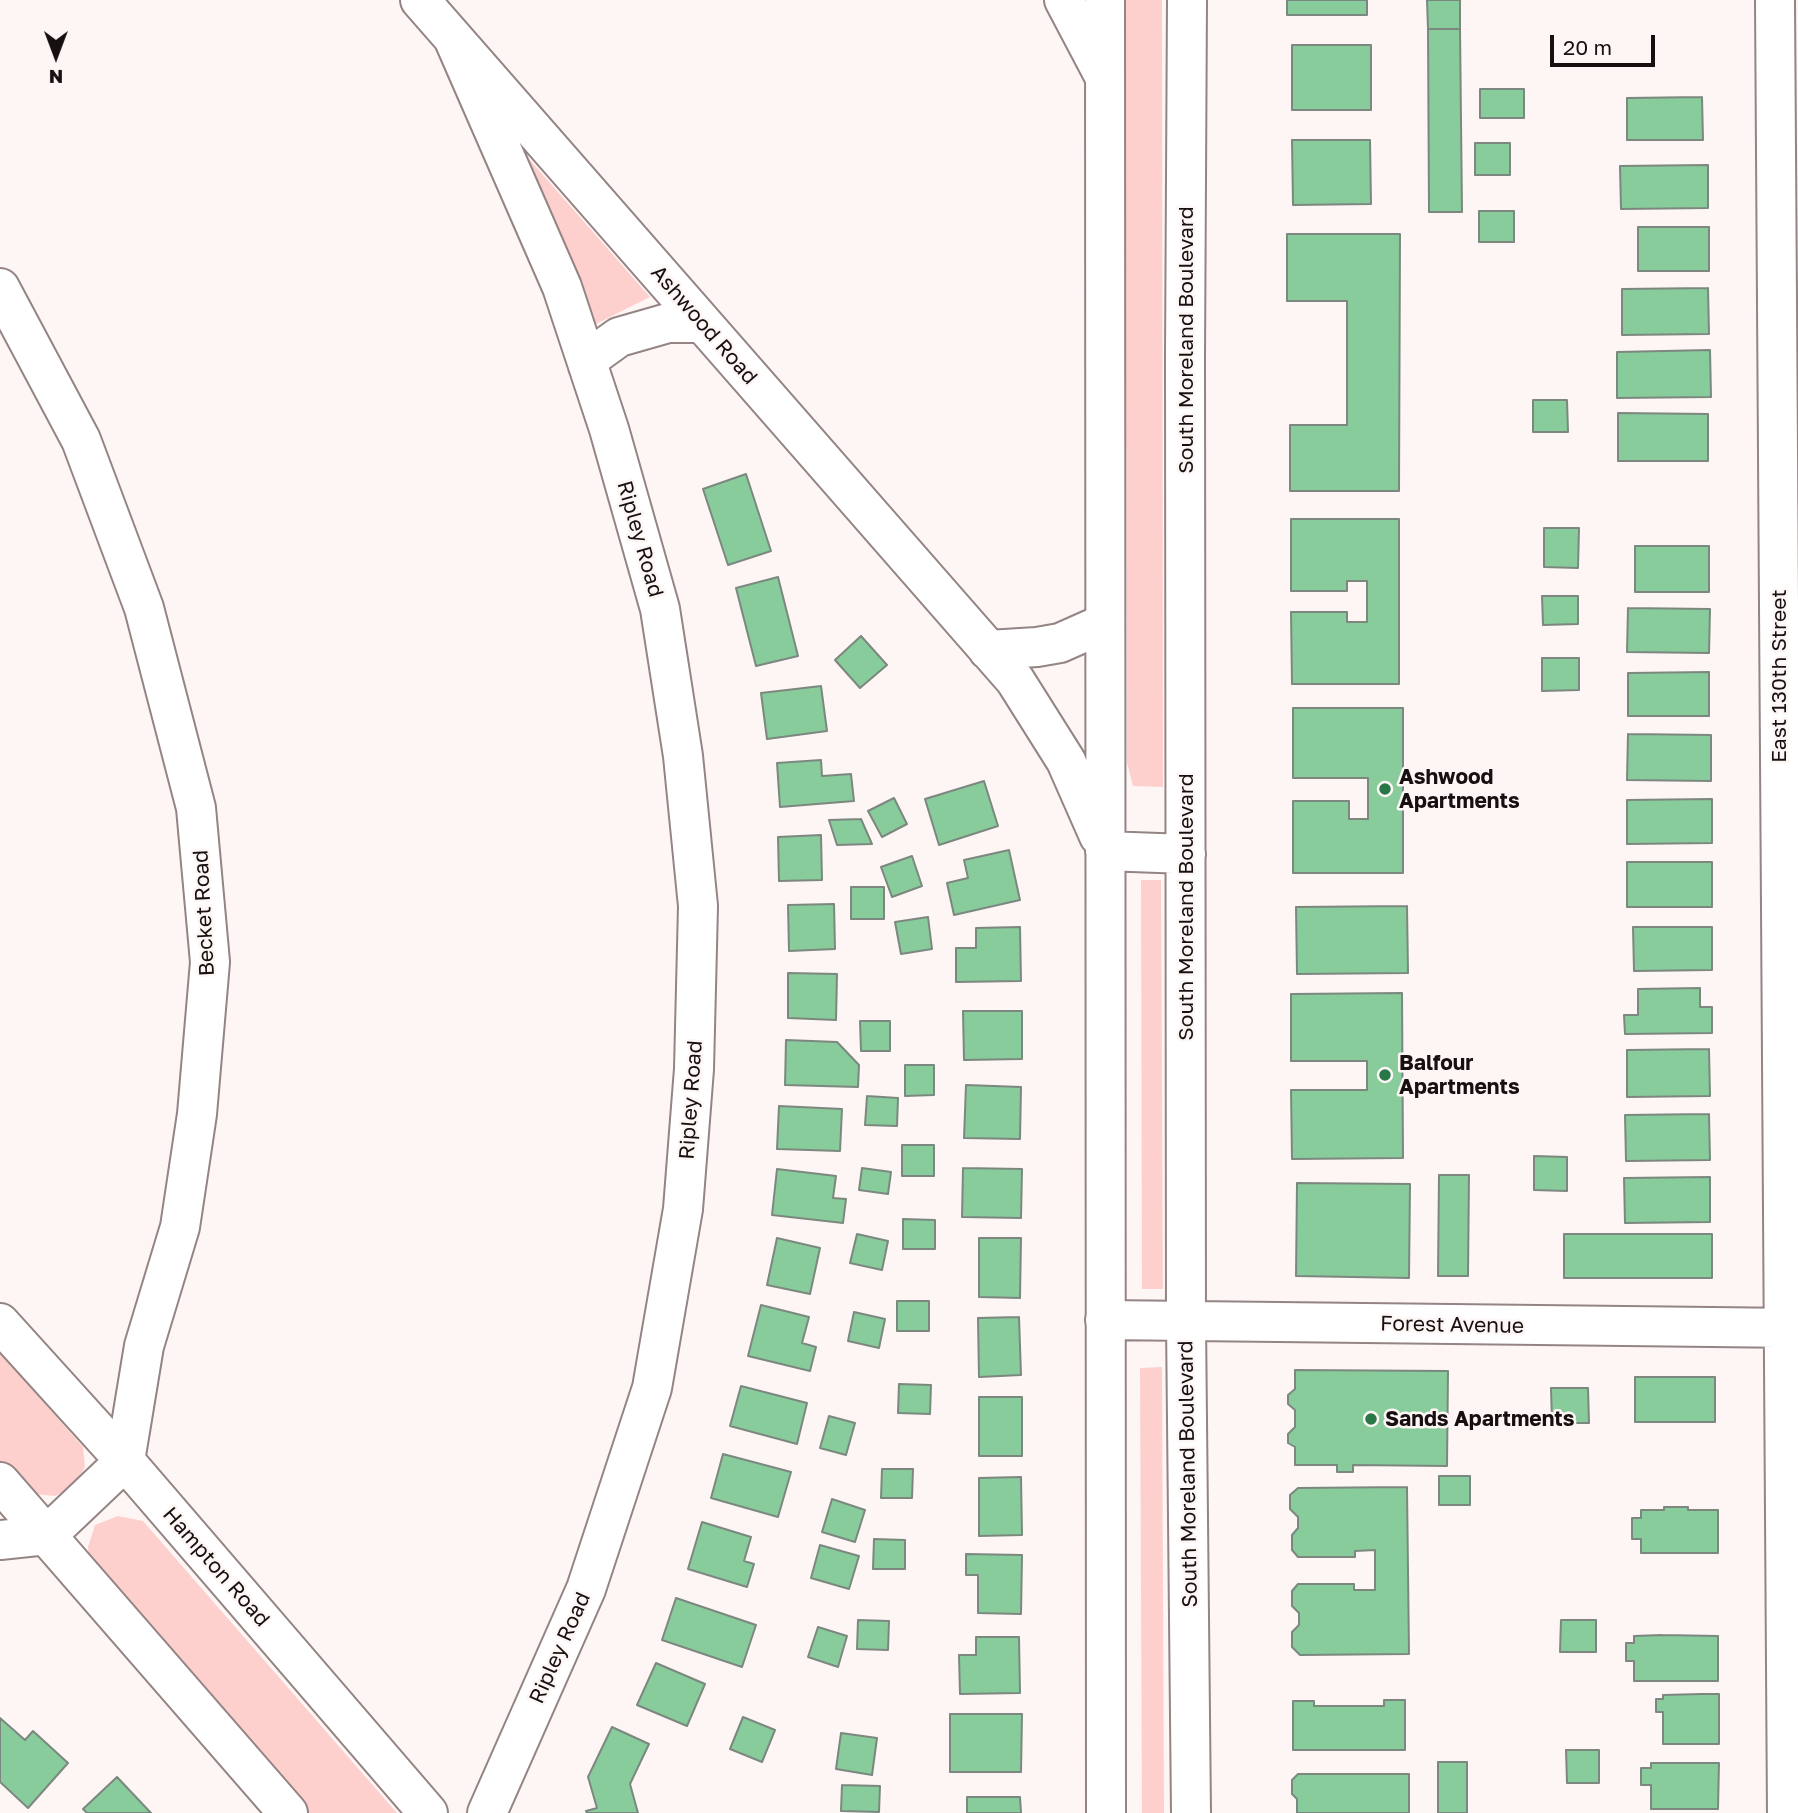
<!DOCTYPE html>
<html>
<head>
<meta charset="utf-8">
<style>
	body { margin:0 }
	#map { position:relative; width:1798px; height:1813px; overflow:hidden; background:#fdf6f5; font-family:"Golos Text",sans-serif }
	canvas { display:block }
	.north { position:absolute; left:21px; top:21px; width:70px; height:70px; -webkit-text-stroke:5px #fdf6f5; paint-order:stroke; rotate:180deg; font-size:19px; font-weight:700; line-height:28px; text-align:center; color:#161110 }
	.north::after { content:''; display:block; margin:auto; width:24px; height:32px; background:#161110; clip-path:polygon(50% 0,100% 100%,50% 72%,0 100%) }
	.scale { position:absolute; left:1550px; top:35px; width:105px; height:32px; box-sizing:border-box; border:4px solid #161110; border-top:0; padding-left:9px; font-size:21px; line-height:24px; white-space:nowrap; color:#161110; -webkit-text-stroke:5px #fdf6f5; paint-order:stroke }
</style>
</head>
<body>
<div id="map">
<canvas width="1798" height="1813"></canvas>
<div class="north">N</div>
<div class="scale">20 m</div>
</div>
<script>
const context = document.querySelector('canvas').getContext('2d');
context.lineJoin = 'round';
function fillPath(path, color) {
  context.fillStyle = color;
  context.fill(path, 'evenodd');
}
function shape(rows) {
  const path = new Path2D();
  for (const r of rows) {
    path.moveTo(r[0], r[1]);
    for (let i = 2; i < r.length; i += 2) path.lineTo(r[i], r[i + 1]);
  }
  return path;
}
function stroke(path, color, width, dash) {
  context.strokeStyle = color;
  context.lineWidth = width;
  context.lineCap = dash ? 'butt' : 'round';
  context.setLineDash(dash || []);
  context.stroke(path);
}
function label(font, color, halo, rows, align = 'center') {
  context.font = font + ' "Golos Text",sans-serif';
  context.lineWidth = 5;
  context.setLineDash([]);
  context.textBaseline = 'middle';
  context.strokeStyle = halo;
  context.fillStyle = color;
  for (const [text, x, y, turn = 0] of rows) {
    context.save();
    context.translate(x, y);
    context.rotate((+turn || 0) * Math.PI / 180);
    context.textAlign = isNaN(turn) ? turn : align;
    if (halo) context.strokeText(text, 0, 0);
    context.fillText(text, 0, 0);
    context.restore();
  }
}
fillPath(shape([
	[1125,0,1162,0,1163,787,1133,786,1127,763],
	[529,159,650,297,588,328,517,166],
	[1141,880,1161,880,1163,1289,1142,1289],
	[0,1352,83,1447,85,1467,73,1487,55,1496,34,1494,0,1464],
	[1162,1367,1164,1813,1142,1813,1140,1368],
	[118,1516,143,1521,397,1813,302,1813,90,1570,88,1547,95,1525]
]), '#fdd0ce');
const building = shape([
	[1287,0,1367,0,1367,15,1287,15,1287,0],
	[1427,0,1460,0,1460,29,1428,29,1427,0],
	[1428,29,1460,29,1462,212,1429,212,1428,29],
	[1292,45,1371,45,1371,110,1292,110,1292,45],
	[1480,89,1524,89,1524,118,1480,118,1480,89],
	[1702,97,1703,140,1627,140,1627,98,1702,97],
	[1292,140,1370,140,1371,204,1293,205,1292,140],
	[1475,143,1510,143,1510,175,1475,175,1475,143],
	[1708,165,1708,208,1621,209,1620,166,1708,165],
	[1479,211,1514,211,1514,242,1479,242,1479,211],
	[1638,227,1709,227,1709,271,1638,271,1638,227],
	[1287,234,1400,234,1399,491,1290,491,1290,425,1347,425,1347,301,1287,301,1287,234],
	[1708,288,1709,334,1622,335,1622,289,1708,288],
	[1710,350,1711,397,1617,398,1617,352,1710,350],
	[1533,400,1567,400,1568,432,1533,432,1533,400],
	[1618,413,1708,414,1708,461,1618,461,1618,413],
	[746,474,771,551,728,565,703,489,746,474],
	[1291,519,1399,519,1399,684,1292,684,1291,612,1347,612,1347,622,1367,622,1367,581,1347,581,1347,591,1291,591,1291,519],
	[1544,528,1579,528,1578,568,1544,567,1544,528],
	[1635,546,1709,546,1709,592,1635,592,1635,546],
	[778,577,798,656,756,666,736,588,778,577],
	[1542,596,1578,596,1578,624,1543,625,1542,596],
	[1628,608,1710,609,1709,653,1627,652,1628,608],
	[861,636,887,665,860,688,835,660,861,636],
	[1542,658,1579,658,1579,690,1542,691,1542,658],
	[1709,672,1709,716,1628,716,1628,673,1709,672],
	[821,686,827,731,767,739,761,693,821,686],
	[1293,708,1403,708,1403,873,1293,873,1293,801,1349,801,1349,819,1368,819,1368,778,1293,778,1293,708],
	[1628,734,1711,735,1711,781,1627,780,1628,734],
	[821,760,822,776,851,774,854,801,780,807,777,763,821,760],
	[984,781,998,826,939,845,925,799,984,781],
	[894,798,907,824,882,837,868,811,894,798],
	[1712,799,1712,843,1627,844,1627,800,1712,799],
	[861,819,872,844,837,845,829,820,861,819],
	[821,835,822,880,779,881,778,837,821,835],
	[1009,850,1020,900,954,915,947,883,968,878,964,860,1009,850],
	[912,856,922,886,892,897,881,867,912,856],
	[1627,862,1712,862,1712,907,1627,907,1627,862],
	[851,887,884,887,884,919,851,919,851,887],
	[834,904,835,949,789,951,788,905,834,904],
	[1407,906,1408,973,1297,974,1296,907,1407,906],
	[928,917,932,949,901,954,895,922,928,917],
	[1020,927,1021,981,956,982,956,948,976,948,976,928,1020,927],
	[1633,927,1712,927,1712,970,1634,971,1633,927],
	[788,973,837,974,836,1020,788,1018,788,973],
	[1700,988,1700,1007,1712,1007,1712,1033,1625,1034,1624,1015,1638,1015,1638,989,1700,988],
	[1402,993,1403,1158,1292,1159,1291,1090,1367,1090,1367,1061,1291,1061,1291,994,1402,993],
	[963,1011,1022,1011,1022,1059,964,1060,963,1011],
	[860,1021,890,1021,890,1051,861,1051,860,1021],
	[786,1040,837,1042,859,1065,858,1087,785,1085,786,1040],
	[1709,1049,1710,1096,1627,1097,1627,1050,1709,1049],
	[905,1065,934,1065,934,1095,905,1096,905,1065],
	[966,1085,1021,1087,1020,1139,964,1138,966,1085],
	[867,1096,898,1098,897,1126,865,1125,867,1096],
	[779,1106,842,1109,840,1151,777,1149,779,1106],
	[1709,1114,1710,1160,1626,1161,1625,1115,1709,1114],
	[902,1145,934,1145,934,1176,902,1176,902,1145],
	[1534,1156,1567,1157,1567,1191,1534,1190,1534,1156],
	[862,1168,891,1172,888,1194,859,1190,862,1168],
	[963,1168,1022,1169,1021,1218,962,1217,963,1168],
	[777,1169,836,1176,833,1198,846,1199,843,1223,772,1215,777,1169],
	[1439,1175,1469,1175,1468,1276,1438,1276,1439,1175],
	[1710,1177,1710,1222,1625,1223,1624,1178,1710,1177],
	[1297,1183,1410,1184,1409,1278,1296,1276,1297,1183],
	[903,1219,935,1220,935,1249,903,1249,903,1219],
	[857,1234,888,1241,882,1270,850,1263,857,1234],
	[1564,1234,1712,1234,1712,1278,1564,1278,1564,1234],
	[777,1238,820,1248,810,1294,767,1285,777,1238],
	[979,1238,1021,1238,1020,1298,979,1297,979,1238],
	[897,1301,929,1301,929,1331,897,1331,897,1301],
	[761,1305,809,1317,802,1343,816,1347,810,1371,748,1356,761,1305],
	[854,1312,885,1319,879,1348,848,1341,854,1312],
	[1019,1317,1021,1375,979,1377,978,1318,1019,1317],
	[1295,1370,1448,1371,1447,1466,1353,1465,1353,1472,1337,1472,1337,1465,1295,1465,1295,1447,1288,1443,1288,1434,1295,1427,1295,1410,1288,1404,1288,1395,1295,1389,1295,1370],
	[1635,1377,1715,1377,1715,1422,1635,1422,1635,1377],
	[899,1384,931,1385,930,1414,898,1413,899,1384],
	[741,1386,807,1403,797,1444,730,1426,741,1386],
	[1551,1388,1588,1388,1589,1423,1552,1423,1551,1388],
	[979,1397,1022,1397,1022,1456,979,1456,979,1397],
	[829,1416,855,1423,846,1455,820,1448,829,1416],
	[723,1454,791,1472,778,1517,711,1498,723,1454],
	[882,1469,913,1469,912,1498,881,1498,882,1469],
	[1439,1476,1470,1476,1470,1505,1439,1505,1439,1476],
	[1021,1477,1022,1535,979,1536,979,1478,1021,1477],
	[1407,1487,1409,1654,1300,1655,1292,1647,1292,1632,1299,1625,1299,1613,1292,1606,1292,1591,1298,1584,1354,1584,1354,1590,1375,1590,1375,1550,1355,1551,1355,1557,1298,1557,1292,1550,1292,1535,1298,1528,1298,1517,1290,1509,1290,1495,1298,1488,1407,1487],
	[832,1499,865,1510,855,1542,822,1532,832,1499],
	[1664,1507,1688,1507,1688,1510,1718,1510,1718,1553,1641,1553,1641,1539,1632,1539,1632,1518,1641,1518,1641,1510,1664,1510,1664,1507],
	[702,1522,751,1537,744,1561,754,1564,747,1587,688,1569,702,1522],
	[874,1539,905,1540,905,1569,873,1569,874,1539],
	[820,1545,859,1556,849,1589,811,1578,820,1545],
	[966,1554,1022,1555,1021,1614,978,1613,978,1575,966,1575,966,1554],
	[676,1598,756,1625,742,1667,662,1640,676,1598],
	[858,1620,889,1621,888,1650,857,1649,858,1620],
	[1561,1620,1596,1620,1596,1652,1560,1652,1561,1620],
	[818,1627,847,1636,838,1667,808,1657,818,1627],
	[1662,1635,1718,1636,1718,1681,1634,1681,1634,1661,1626,1661,1626,1643,1634,1643,1634,1636,1662,1635],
	[976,1637,1019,1637,1020,1693,960,1694,959,1655,976,1655,976,1637],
	[656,1663,705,1684,687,1726,637,1705,656,1663],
	[1702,1694,1719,1694,1719,1744,1663,1744,1663,1712,1656,1712,1656,1699,1663,1699,1663,1695,1702,1694],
	[1384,1700,1405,1700,1405,1750,1293,1750,1293,1701,1314,1701,1314,1706,1384,1706,1384,1700],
	[950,1714,1022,1714,1021,1772,950,1772,950,1714],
	[743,1717,775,1730,762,1762,730,1749,743,1717],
	[0,1718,25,1740,33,1731,68,1763,28,1808,0,1782,0,1718],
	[612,1727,649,1744,630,1784,638,1813,587,1813,586,1811,597,1808,588,1777,612,1727],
	[841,1733,877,1738,872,1775,836,1769,841,1733],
	[1566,1750,1599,1750,1599,1783,1567,1783,1566,1750],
	[1438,1762,1467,1762,1467,1813,1438,1813,1438,1762],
	[1651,1763,1719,1763,1718,1809,1651,1809,1651,1785,1641,1785,1641,1768,1651,1768,1651,1763],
	[1298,1774,1409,1774,1409,1813,1297,1813,1297,1799,1292,1794,1292,1780,1298,1774],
	[117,1777,151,1813,87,1813,83,1809,117,1777],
	[842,1785,880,1786,879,1812,841,1811,842,1785],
	[967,1797,1020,1797,1021,1813,967,1813,967,1797]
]);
fillPath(building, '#88cc9c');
stroke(building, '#7c887f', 2);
const minor = shape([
	[420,0,1015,680,1066,761,1099,836],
	[1064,0,1103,74],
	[1105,0,1106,1813],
	[1187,0,1185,357,1186,1322,1191,1813],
	[1775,0,1787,1813],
	[454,40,562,287,609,429,660,609,683,756,698,906,694,1069,683,1209,652,1388,586,1589,487,1813],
	[0,288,81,440,144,608,196,808,210,962,197,1114,180,1227,144,1346,125,1461,47,1535,0,1540],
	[588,366,594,355,619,337,668,323,702,323],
	[988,650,1037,647,1060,643,1105,623],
	[1105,851,1186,854],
	[1105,1320,1798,1328],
	[0,1323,125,1461,428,1813],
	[0,1482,288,1813]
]);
stroke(minor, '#948484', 42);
stroke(minor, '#fff', 38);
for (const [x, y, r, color] of [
	[1385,789,7,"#297747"],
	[1385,1075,7,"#297747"],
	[1371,1419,7,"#297747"]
]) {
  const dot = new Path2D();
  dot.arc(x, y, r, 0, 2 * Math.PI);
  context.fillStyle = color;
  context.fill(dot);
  stroke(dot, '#fdf6f5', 2.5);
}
label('21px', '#161110', '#fdf6f5', [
	["Ashwood Road",704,325,49],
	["South Moreland Boulevard",1186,340,-90],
	["Ripley Road",640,539,74],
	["East 130th Street",1779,676,-90],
	["South Moreland Boulevard",1186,907,-90],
	["Becket Road",204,913,-93],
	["Ripley Road",691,1100,-86],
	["Forest Avenue",1452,1325,1],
	["South Moreland Boulevard",1188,1474,-91],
	["Hampton Road",216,1567,49],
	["Ripley Road",560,1648,-66]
]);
label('bold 21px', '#161110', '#fdf6f5', [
	["Ashwood",1399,777],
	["Apartments",1399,801],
	["Balfour",1399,1063],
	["Apartments",1399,1087],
	["Sands Apartments",1385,1419]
], 'left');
</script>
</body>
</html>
